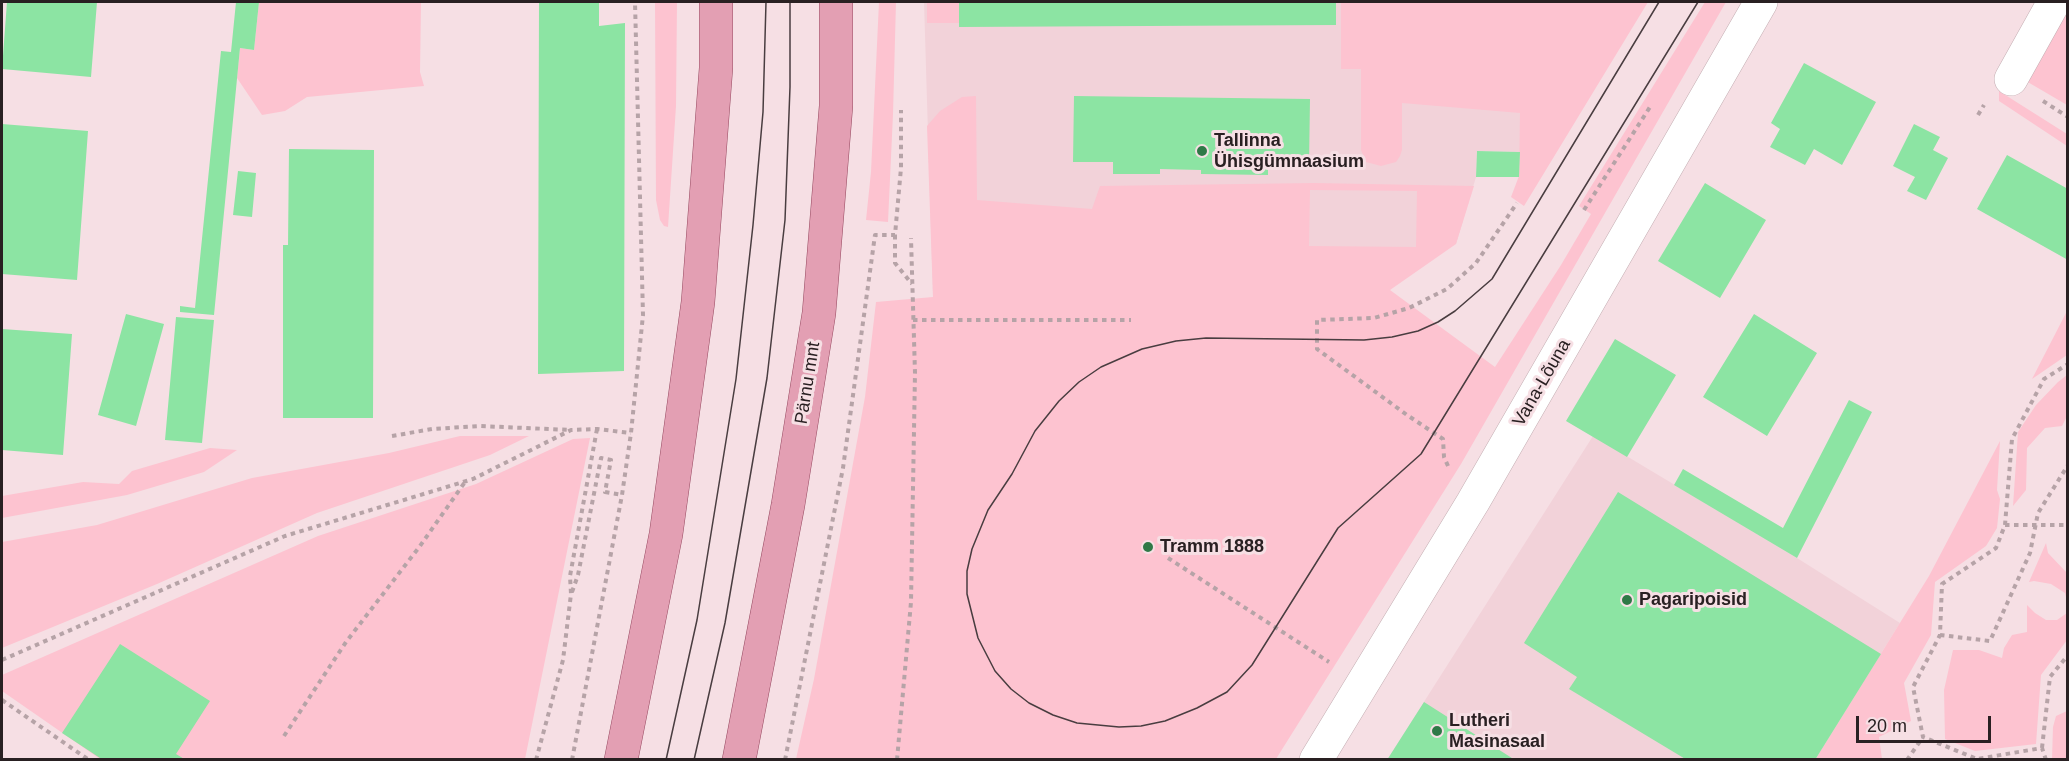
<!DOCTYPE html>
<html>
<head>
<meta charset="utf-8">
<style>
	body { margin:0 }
	#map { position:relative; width:2069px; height:761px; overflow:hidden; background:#f6dfe4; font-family:Helvetica,sans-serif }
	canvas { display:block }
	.frame { position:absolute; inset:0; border:3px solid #292022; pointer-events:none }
	.scale { position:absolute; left:1856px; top:716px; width:135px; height:27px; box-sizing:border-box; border:3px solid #292022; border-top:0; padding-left:8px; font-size:18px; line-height:21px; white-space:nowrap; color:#292022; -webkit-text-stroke:4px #f6dfe4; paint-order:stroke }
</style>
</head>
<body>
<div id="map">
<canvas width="2069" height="761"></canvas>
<div class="frame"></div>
<div class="scale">20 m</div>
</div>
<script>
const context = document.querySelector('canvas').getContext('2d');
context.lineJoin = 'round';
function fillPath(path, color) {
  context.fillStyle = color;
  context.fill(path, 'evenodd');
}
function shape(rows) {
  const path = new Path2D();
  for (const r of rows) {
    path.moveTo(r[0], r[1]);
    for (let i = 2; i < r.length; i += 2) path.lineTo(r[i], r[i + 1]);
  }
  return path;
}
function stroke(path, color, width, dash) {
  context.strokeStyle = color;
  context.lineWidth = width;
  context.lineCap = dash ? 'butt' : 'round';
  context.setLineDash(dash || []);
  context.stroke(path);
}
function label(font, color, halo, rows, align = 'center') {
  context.font = font + ' Helvetica,sans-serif';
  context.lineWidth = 6;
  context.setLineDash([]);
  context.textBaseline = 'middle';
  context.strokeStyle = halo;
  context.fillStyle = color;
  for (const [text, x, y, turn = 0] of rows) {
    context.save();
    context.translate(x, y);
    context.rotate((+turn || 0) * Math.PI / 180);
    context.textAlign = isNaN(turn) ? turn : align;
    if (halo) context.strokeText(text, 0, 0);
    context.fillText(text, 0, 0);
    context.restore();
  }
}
fillPath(shape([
	[924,2,1634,2,1521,113,1520,152,1477,151,1476,177,1456,244,933,297],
	[1593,436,1797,558,1900,623,1815,759,1387,760]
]), '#f2d2d9');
fillPath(shape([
	[259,2,421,2,420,72,424,86,307,97,285,111,262,115,237,78,240,48,254,50],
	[655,2,677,2,676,106,668,227,664,226,660,220,656,200],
	[879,2,896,2,893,114,888,222,866,220,871,172],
	[927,2,959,2,959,23,927,23],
	[1341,2,1648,2,1524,206,1511,197,1519,176,1520,113,1402,103,1402,150,1400,156,1396,162,1381,166,1366,162,1361,150,1361,69,1341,69],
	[1705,2,1726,2,1461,464,1276,759,796,759,814,679,865,397,876,302,933,297,927,126,940,111,962,97,976,96,977,200,1092,209,1100,186,1314,183,1474,186,1456,244,1390,290,1495,367,1561,265,1591,214,1579,206],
	[1310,190,1417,191,1416,247,1309,246],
	[2067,2,2067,105,2026,81],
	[1999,91,2067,134,2067,146,1999,101],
	[2067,311,2067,355,2032,379],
	[2067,375,2067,416,2062,426,2045,428,2027,448,2026,490,2013,506,2018,432,2036,405,2058,382],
	[460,436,529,436,490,455,317,513,157,584,2,648,2,542,97,525,252,478,389,453],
	[590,438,525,759,100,759,2,691,2,675,318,536,476,484,573,439],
	[2000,441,1997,490,2000,499,1997,528,1986,546,1935,582,1931,635,1904,683,1911,721,1879,737,1882,759,1815,760,1929,576],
	[210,448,237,450,204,472,127,495,2,518,2,496,83,482,119,484,132,471],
	[2046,543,2048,553,2067,573,2067,601,2065,593,2051,584,2034,581,2029,582],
	[2067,604,2067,640,2041,675,2036,744,1975,751,1945,739,1944,690,1953,650,1979,650,2002,658,2004,648,2012,635,2027,632,2027,605,2035,613,2046,620,2057,620,2067,613],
	[2067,711,2067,759,2052,759,2053,727,2056,716]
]), '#fdc3d0');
fillPath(shape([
	[7,2,97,2,91,77,2,69],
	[236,2,259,2,254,50,240,48,214,315,180,312,180,306,195,308,221,51,231,52],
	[539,2,599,2,599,26,625,23,624,371,538,374],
	[959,2,1336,2,1336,25,959,27],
	[1804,63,1876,102,1842,165,1814,149,1805,165,1770,147,1780,129,1771,123],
	[1074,96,1310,99,1309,165,1268,164,1268,175,1201,174,1201,170,1160,169,1160,174,1113,174,1113,162,1073,162],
	[2,124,88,131,77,280,2,274],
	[1914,124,1940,137,1933,150,1948,158,1926,200,1907,191,1915,177,1893,166],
	[289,149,374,150,373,418,283,418,283,245,288,245],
	[1477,151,1520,152,1519,177,1476,177],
	[2007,155,2068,189,2068,260,1977,209],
	[238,171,256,173,252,217,233,215],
	[1705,183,1766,220,1720,298,1658,261],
	[126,314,164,324,136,426,98,415],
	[1754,314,1817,353,1767,436,1703,397],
	[176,317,214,320,202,443,165,440],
	[2,329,72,334,63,455,2,450],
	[1615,339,1676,375,1627,457,1566,421],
	[1849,400,1872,412,1797,558,1674,485,1683,469,1783,528],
	[1618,492,1881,654,1815,760,1687,760,1569,689,1577,677,1524,643],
	[120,644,210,701,176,754,186,760,103,760,62,733],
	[1424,702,1515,760,1387,760]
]), '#8ce4a3');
const minor = shape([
	[2011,79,2054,2],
	[1316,760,1473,502,1761,2]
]);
const major = shape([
	[621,760,666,534,698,302,716,68,716,2],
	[739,760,788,505,819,313,836,106,836,2]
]);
stroke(minor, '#c3adb2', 34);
stroke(major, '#964960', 34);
stroke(shape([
	[2043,101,2068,117],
	[1978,115,1984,105],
	[1584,210,1650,107],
	[895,235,895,263,912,284],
	[913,320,1131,320],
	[392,436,432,429,480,426,571,430],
	[1448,466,1444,457,1443,439,1407,415,1317,349,1317,320,1374,318,1409,308,1447,289,1476,263,1517,203],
	[2005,525,2068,525],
	[1168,558,1329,662],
	[572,592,578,575,601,458,611,460,605,492,622,495],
	[1940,635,1990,641,2030,553,2038,513,2068,465],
	[2,660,285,536,473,479,571,430,597,429,631,433],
	[2,700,89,760],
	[284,736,346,642,420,546,465,482],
	[2042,748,2050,677,2068,655],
	[536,760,563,660,571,594,570,576,597,429],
	[572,760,622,495,631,433,643,315,635,2],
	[785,760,843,468,875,235,895,235,901,168,901,110],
	[897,760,911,602,915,373,911,238],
	[1907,760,1923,737],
	[2046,760,2042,748,1977,759,1923,737,1913,687,1940,635,1942,584,1996,548,2005,525,2012,439,2044,379,2068,364]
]), '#b6a3a7', 4, [4.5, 4.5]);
stroke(minor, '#fff', 33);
stroke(major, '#e39fb3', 33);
stroke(shape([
	[1659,2,1492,279,1455,311,1438,322,1418,331,1392,337,1364,340,1206,338,1176,341,1142,349,1101,367,1079,382,1059,401,1035,431,1012,474,988,510,972,549,967,571,967,594,978,638,995,671,1011,689,1029,703,1053,715,1077,723,1119,727,1141,726,1165,721,1197,708,1227,692,1252,665,1338,528,1421,454,1698,2],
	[666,760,697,620,736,379,753,225,763,112,766,2],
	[694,760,725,623,767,378,785,220,790,87,790,2]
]), '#493d40', 1.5);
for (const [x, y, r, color] of [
	[1202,151,6,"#2f7947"],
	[1148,547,6,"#2f7947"],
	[1627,600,6,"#2f7947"],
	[1437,731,6,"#2f7947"]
]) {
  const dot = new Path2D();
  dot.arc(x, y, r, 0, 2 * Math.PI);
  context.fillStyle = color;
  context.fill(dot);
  stroke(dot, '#f6dfe4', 2);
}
label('bold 18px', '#292022', '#f6dfe4', [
	["Tallinna",1214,141],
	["Ühisgümnaasium",1214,162],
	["Tramm 1888",1160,547],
	["Pagaripoisid",1639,600],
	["Lutheri",1449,721],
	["Masinasaal",1449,742]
], 'left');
label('18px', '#292022', '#f6dfe4', [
	["Pärnu mnt",808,383,-81],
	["Vana-Lõuna",1542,383,-60]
]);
</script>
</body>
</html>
